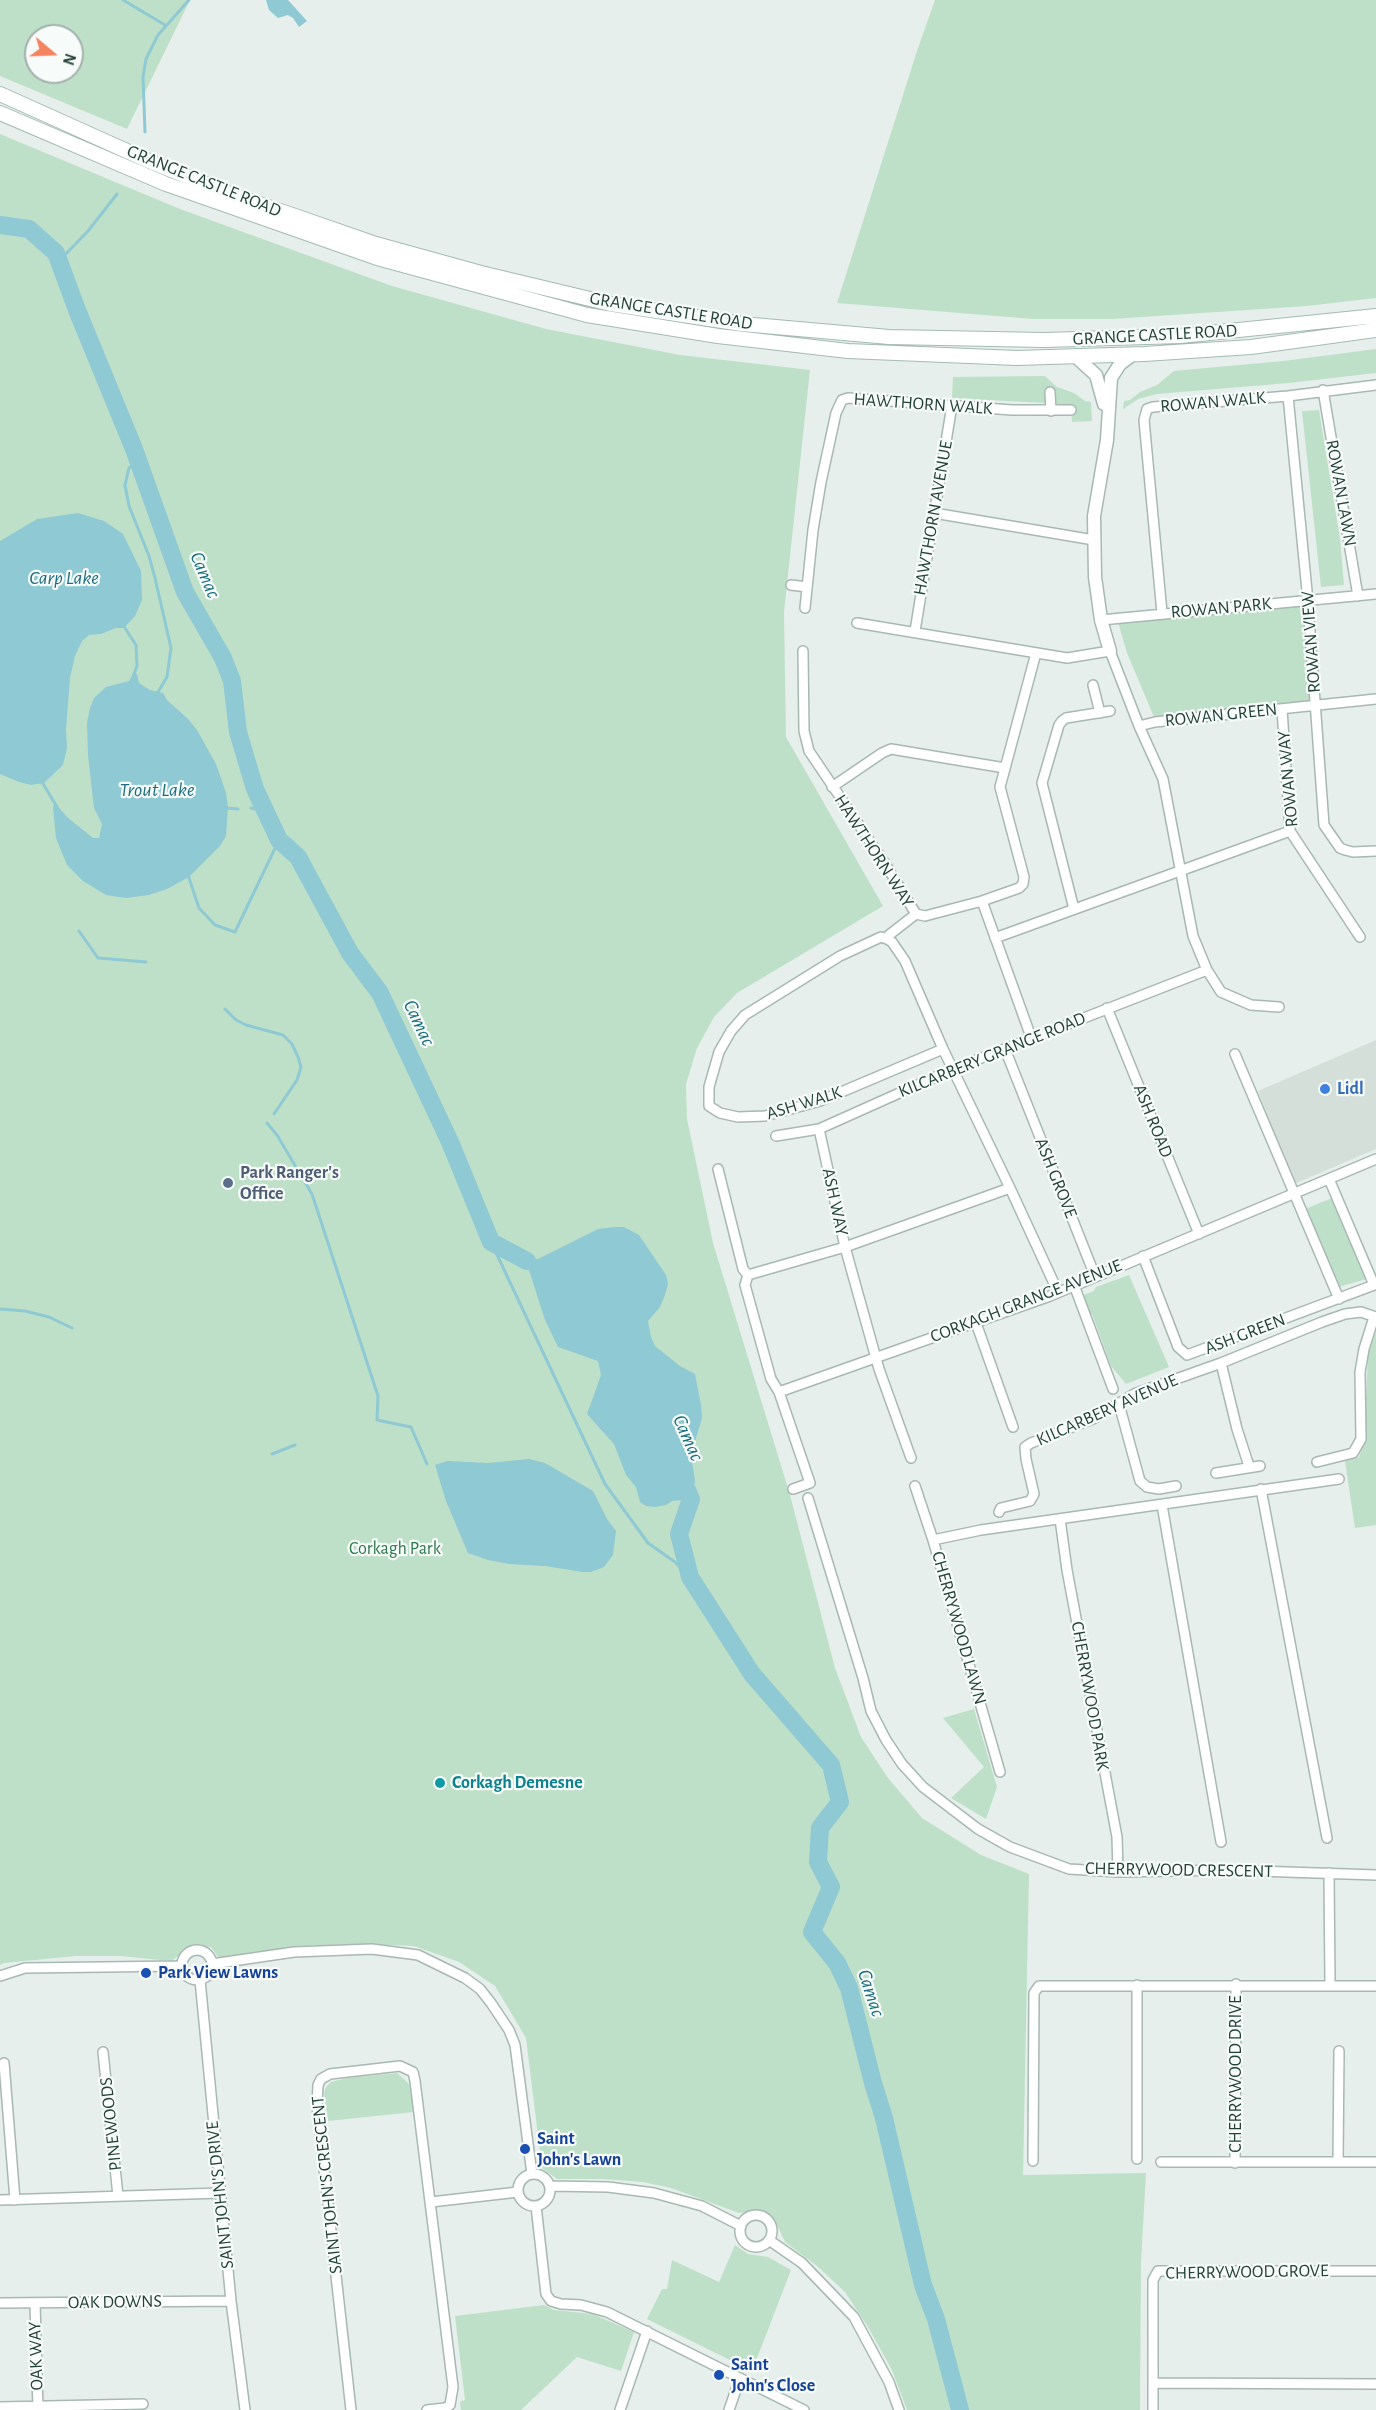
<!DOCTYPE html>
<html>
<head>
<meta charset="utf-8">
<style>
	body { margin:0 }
	#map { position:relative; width:1376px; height:2410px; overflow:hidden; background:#e6efeb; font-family:"Alegreya Sans",sans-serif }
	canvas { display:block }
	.north { position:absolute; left:24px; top:24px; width:60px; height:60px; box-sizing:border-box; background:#f7fbf9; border:2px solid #a3b1ad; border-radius:50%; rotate:109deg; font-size:16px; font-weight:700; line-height:24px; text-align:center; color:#24423a }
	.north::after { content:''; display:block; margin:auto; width:21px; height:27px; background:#f4845f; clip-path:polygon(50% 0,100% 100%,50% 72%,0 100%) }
</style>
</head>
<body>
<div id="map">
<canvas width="1376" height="2410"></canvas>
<div class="north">N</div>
</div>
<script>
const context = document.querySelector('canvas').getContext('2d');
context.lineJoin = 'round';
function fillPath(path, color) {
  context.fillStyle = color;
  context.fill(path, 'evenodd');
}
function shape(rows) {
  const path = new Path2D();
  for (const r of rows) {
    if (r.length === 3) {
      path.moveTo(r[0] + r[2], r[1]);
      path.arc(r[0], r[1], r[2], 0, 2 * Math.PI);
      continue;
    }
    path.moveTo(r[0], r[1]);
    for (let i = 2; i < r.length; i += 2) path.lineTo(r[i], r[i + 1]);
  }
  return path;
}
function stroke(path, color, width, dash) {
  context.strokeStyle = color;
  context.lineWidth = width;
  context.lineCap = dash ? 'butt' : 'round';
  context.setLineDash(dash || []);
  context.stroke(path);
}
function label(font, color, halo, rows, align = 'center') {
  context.font = font + ' "Alegreya Sans",sans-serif';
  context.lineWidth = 4.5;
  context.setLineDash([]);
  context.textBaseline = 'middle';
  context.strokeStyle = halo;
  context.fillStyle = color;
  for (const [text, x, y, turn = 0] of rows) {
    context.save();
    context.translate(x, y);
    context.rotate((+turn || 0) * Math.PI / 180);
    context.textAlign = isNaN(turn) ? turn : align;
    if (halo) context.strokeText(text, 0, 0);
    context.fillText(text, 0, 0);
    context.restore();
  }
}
fillPath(shape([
	[1376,1040,1376,1149,1294,1184,1258,1091]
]), '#d4dfda');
fillPath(shape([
	[0,0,190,0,127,129,0,76],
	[36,36,72,36,72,72,36,72],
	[935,0,1376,0,1376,298,1307,306,1112,319,1033,319,837,303,917,51],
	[0,134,180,209,392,286,546,329,680,355,810,370,784,612,786,737,883,906,737,993,714,1017,697,1048,686,1084,687,1119,713,1243,790,1495,835,1668,861,1737,888,1778,922,1818,981,1855,1029,1874,1023,2175,1146,2173,1141,2262,1140,2410,907,2410,892,2370,868,2327,845,2292,817,2266,785,2242,774,2219,752,2212,739,2213,671,2188,643,2182,603,2179,557,2179,542,2168,526,2038,495,1986,459,1962,414,1946,358,1944,294,1946,220,1960,211,1947,193,1946,171,1961,120,1956,76,1956,4,1963,0,1965],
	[1376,349,1376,373,1289,383,1157,394,1138,399,1123,409,1124,401,1130,400,1140,392,1157,385,1174,371,1283,361],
	[1045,376,1057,387,1074,393,1085,401,1091,402,1092,421,1072,422,1071,406,1058,405,1055,401,1046,400,1045,403,952,398,953,377],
	[1319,410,1340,539,1344,585,1321,587,1302,411],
	[1299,604,1305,608,1310,697,1307,702,1154,717,1127,653,1118,622],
	[1332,1198,1367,1279,1338,1287,1305,1209],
	[1129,1275,1169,1367,1126,1384,1111,1366,1092,1314,1089,1315,1081,1296,1094,1291,1096,1287],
	[1376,1332,1376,1525,1355,1528,1345,1461,1359,1457,1364,1442,1368,1354],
	[974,1709,997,1787,986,1819,951,1798,984,1767,943,1718],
	[397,2073,409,2084,414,2112,328,2121,324,2093,326,2087,331,2082,347,2078],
	[735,2245,748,2254,768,2257,791,2270,752,2371,647,2319,662,2289,667,2289,672,2260,719,2282],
	[544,2305,554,2310,593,2314,634,2332,621,2371,577,2357,521,2410,461,2410,460,2402,465,2400,455,2316]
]), '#bfe0c8');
fillPath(shape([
	[266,0,288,0,307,21,299,27,293,18,288,15,278,18,269,10],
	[78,513,104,521,123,534,141,571,142,600,135,616,124,628,116,628,101,634,89,635,82,641,75,656,70,678,66,729,67,748,63,765,44,783,31,785,19,782,0,774,0,541,37,519],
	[134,672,137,674,139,683,150,690,163,693,167,700,188,719,197,730,216,764,226,793,228,807,226,836,220,846,189,877,167,889,149,895,126,898,106,895,83,881,67,865,56,838,53,807,55,803,67,817,93,838,99,838,102,824,94,808,88,755,87,723,90,708,94,698,106,687,129,681],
	[615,1227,624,1227,639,1235,666,1275,668,1284,665,1295,660,1307,648,1321,651,1337,655,1346,680,1366,695,1374,701,1405,702,1418,691,1455,695,1481,691,1499,672,1501,666,1505,655,1507,646,1506,640,1502,636,1487,626,1475,614,1444,587,1414,601,1375,598,1361,558,1347,545,1320,528,1267,507,1252,508,1248,519,1256,530,1259,538,1259,598,1229],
	[529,1459,545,1463,593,1491,607,1519,616,1531,613,1555,604,1567,591,1572,583,1572,545,1566,509,1564,488,1560,468,1553,446,1501,435,1465,447,1461,488,1463]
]), '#8ec9d4');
stroke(shape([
	[123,0,165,25],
	[145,132,143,77,146,59,158,35,189,0],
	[59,261,88,231,117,194],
	[138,460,129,468,125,485,129,506,149,556,155,578,171,648,167,677,158,692],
	[123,625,136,645,137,666,134,674],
	[42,782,57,807],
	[226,808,238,809],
	[251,808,265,811],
	[188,875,199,908,215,925,235,932,279,840],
	[79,931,98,958,146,962],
	[225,1009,236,1020,246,1025,283,1035,292,1044,298,1057,301,1067,297,1080,274,1114],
	[267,1123,277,1135,312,1194,378,1396,377,1420,411,1427,427,1464],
	[491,1242,605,1484,648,1543,675,1562,690,1577],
	[0,1309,25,1311,49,1317,72,1328],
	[272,1454,295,1445]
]), '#8ec9d4', 3);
stroke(shape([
	[0,225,29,229,56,253,77,310,134,449,185,592,223,658,232,681,238,732,255,789,279,840,298,857,350,953,380,993,450,1142,491,1242,527,1261],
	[681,1476,691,1499,679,1534,690,1577,752,1674,831,1765,840,1802,820,1828,818,1862,831,1887,812,1932,837,1963,849,1988,873,2083,884,2118,923,2285,936,2319,960,2410]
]), '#8ec9d4', 18);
const minor = shape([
	[1323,390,1358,596],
	[1050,392,1051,411],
	[1288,396,1307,591,1324,825,1340,848,1345,850,1353,852,1376,851],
	[934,513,1094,540],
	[791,585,807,587],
	[805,608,813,530,821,482,836,413,842,400,848,398,1012,410,1071,410],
	[1162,613,1144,420,1147,409,1153,407,1288,396,1376,385],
	[1101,620,1376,594],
	[857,623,1067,658,1110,651,1139,726,1163,779,1193,936,1207,970,1221,992,1251,1005,1279,1007],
	[915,631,952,405],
	[803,651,804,731,809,751,884,862,916,914],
	[1093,685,1100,713],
	[1282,709,1290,831,1360,937],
	[1139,726,1155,722,1376,699],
	[832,787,882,753,891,749,1005,768],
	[982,901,1031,1037],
	[1074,909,1042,783,1059,725,1062,721,1066,718,1110,711],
	[916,914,925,916,982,901,1019,888,1023,884,1024,877,1000,787,1036,653],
	[995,938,1290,831],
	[887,939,881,937,840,956,745,1015,731,1031,719,1052,709,1087,709,1106,720,1113,738,1117,765,1116,820,1101,943,1049],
	[887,939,892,942,905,961,943,1049,1010,1188],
	[887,939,889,935,916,914],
	[1107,1008,1199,1234],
	[1005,1049,1095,1276],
	[1235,1054,1339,1299],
	[776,1136,819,1129,953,1069,1207,970],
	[718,1169,743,1269,748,1275,745,1285,771,1379,779,1392],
	[1329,1179,1374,1285,1376,1284],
	[1143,1256,1178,1347,1187,1355,1374,1285],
	[748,1275,845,1247,819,1129],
	[1074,1285,1113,1389],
	[976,1323,1013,1427],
	[1221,1363,1237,1429,1249,1466],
	[1119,1404,1140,1481,1147,1487,1159,1489,1176,1486],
	[911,1458,879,1369,845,1247,1010,1188,1058,1292],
	[1317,1462,1353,1453,1361,1439,1360,1372,1364,1349,1374,1317],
	[1216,1473,1260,1466],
	[915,1486,933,1540,1000,1772],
	[793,1489,810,1483,779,1392,1050,1296,1376,1159],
	[1261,1489,1327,1838],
	[808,1498,863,1678,871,1711,886,1740,902,1764,923,1787,978,1829,1010,1847,1069,1869,1118,1872,1228,1870,1376,1875],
	[1162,1505,1221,1842],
	[999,1512,1001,1508,1030,1501,1034,1494,1026,1459,1025,1447,1031,1443,1093,1419,1134,1394,1221,1363,1322,1322,1345,1314,1361,1312,1376,1317],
	[1060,1519,1067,1570,1117,1837,1118,1872],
	[933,1540,981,1530,1339,1479],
	[1329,1873,1330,1984],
	[197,1965,15],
	[212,1964,294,1952,372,1949,418,1955,465,1978,480,1989,491,2003,509,2030,515,2045,532,2174],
	[0,1976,25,1968,181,1966],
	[200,1980,231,2301,245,2410],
	[1137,1985,1137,2159],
	[103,2052,118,2196],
	[4,2063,15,2200],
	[1033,2161,1034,1993,1039,1986,1376,1986],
	[1161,2162,1376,2162],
	[1338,2162,1339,2051],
	[1235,2163,1236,1984],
	[534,2190,16],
	[550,2186,608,2187,654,2193,702,2206,741,2226],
	[0,2200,220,2193],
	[431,2202,518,2192],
	[536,2206,546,2294,551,2301,561,2304,581,2305,607,2312,804,2410],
	[756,2231,16],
	[769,2240,802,2263,854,2317,889,2382,899,2410],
	[0,2303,231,2301],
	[35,2303,38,2410],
	[1153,2383,1376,2384],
	[0,2407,143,2404],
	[351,2410,317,2105,318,2085,321,2079,330,2074,400,2066,413,2072,415,2081,453,2387,450,2405,445,2408,427,2410],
	[620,2410,647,2331],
	[729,2410,740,2378],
	[1153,2410,1153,2280,1158,2271,1376,2271]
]);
const tertiary = shape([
	[1075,356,1096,375,1104,404],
	[1110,651,1101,620,1095,577,1094,516,1107,440,1111,378,1120,364,1132,355]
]);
const secondary = shape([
	[0,94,149,161,230,194,295,216,376,244,481,273,611,304,742,324,889,337,1044,340,1180,336,1376,316],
	[0,113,166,184,377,258,587,315,718,336,848,351,1017,358,1144,354,1251,347,1376,330]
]);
stroke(minor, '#a8b8b2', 12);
stroke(tertiary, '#a8b8b2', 15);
stroke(secondary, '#a4bbb3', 16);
stroke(minor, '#fff', 9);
stroke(tertiary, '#fff', 12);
stroke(secondary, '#fff', 14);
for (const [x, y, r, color] of [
	[1325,1089,6,"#3f7fe0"],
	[228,1183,6,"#5c6f8a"],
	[440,1783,6,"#0f9aa8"],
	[146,1973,6,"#1a4fb4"],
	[525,2149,6,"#1a4fb4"],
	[719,2375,6,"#1a4fb4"]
]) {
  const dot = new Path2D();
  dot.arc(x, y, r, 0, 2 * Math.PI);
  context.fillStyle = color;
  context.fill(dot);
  stroke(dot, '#f7fbf9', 2);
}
label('18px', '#24423a', '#f7fbf9', [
	["GRANGE CASTLE ROAD",204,181,22],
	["GRANGE CASTLE ROAD",671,311,9],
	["GRANGE CASTLE ROAD",1155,335,-3],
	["ROWAN WALK",1213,402,-5],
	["HAWTHORN WALK",923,404,4],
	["ROWAN LAWN",1341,493,80],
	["HAWTHORN AVENUE",933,518,-80],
	["ROWAN PARK",1221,608,-5],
	["ROWAN VIEW",1311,642,-94],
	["ROWAN GREEN",1221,715,-6],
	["ROWAN WAY",1288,779,-95],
	["HAWTHORN WAY",874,851,57],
	["KILCARBERY GRANGE ROAD",992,1055,-22],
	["ASH WALK",804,1103,-17],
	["ASH ROAD",1153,1121,68],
	["ASH GROVE",1056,1178,68],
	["ASH WAY",835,1202,78],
	["CORKAGH GRANGE AVENUE",1026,1301,-21],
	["ASH GREEN",1245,1334,-21],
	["KILCARBERY AVENUE",1107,1410,-24],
	["CHERRYWOOD LAWN",959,1628,74],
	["CHERRYWOOD PARK",1090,1696,80],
	["CHERRYWOOD CRESCENT",1179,1870,1],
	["CHERRYWOOD DRIVE",1236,2074,-90],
	["PINEWOODS",111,2124,-96],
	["SAINT JOHN'S CRESCENT",327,2185,-96],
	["SAINT JOHN'S DRIVE",220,2195,-96],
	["CHERRYWOOD GROVE",1247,2272,-1],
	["OAK DOWNS",115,2302,-1],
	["OAK WAY",36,2356,-92]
]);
label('bold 18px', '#366cbe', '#f7fbf9', [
	["Lidl",1337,1089]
], 'left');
label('bold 18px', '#4e5e75', '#f7fbf9', [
	["Park Ranger's",240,1173],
	["Office",240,1194]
], 'left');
label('18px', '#2d7a4b', '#f7fbf9', [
	["Corkagh Park",395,1549]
]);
label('bold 18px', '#0d838f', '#f7fbf9', [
	["Corkagh Demesne",452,1783]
], 'left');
label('bold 18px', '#164399', '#f7fbf9', [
	["Park View Lawns",158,1973],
	["Saint",537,2139],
	["John's Lawn",537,2160],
	["Saint",731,2365],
	["John's Close",731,2386]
], 'left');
label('italic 20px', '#1c6f80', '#f7fbf9', [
	["Camac",205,575,67],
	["Carp Lake",64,578],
	["Trout Lake",157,790],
	["Camac",419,1023,65],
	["Camac",688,1438,66],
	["Camac",871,1993,72]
]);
</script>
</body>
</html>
